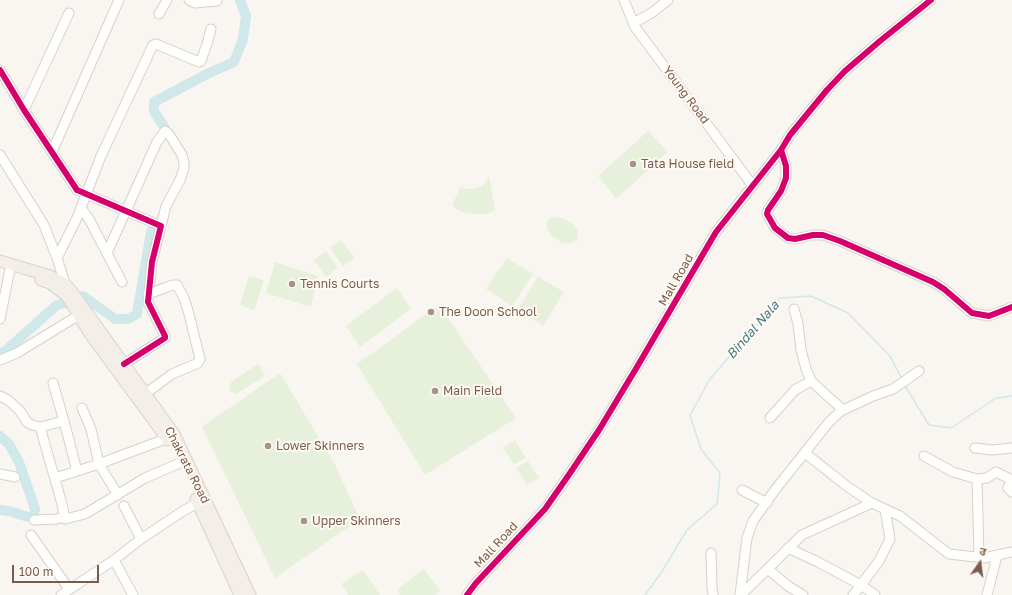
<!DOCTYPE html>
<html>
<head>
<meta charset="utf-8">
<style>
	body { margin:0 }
	#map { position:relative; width:1012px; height:595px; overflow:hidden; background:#f9f5f0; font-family:"Golos Text","Noto Sans Devanagari",sans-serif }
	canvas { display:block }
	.north { position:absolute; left:960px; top:543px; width:40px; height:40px; -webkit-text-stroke:3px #fffaf3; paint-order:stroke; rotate:14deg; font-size:11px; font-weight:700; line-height:16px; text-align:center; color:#7a5c4d }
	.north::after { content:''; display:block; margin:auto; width:14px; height:18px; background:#7a5c4d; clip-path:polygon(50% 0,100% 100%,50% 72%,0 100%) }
	.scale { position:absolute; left:12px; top:565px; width:87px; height:18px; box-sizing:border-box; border:2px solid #7a5c4d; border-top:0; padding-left:5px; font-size:12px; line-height:14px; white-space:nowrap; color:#7a5c4d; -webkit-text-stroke:3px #fffaf3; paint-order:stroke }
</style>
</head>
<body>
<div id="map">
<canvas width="1012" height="595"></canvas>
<div class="north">उ</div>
<div class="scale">100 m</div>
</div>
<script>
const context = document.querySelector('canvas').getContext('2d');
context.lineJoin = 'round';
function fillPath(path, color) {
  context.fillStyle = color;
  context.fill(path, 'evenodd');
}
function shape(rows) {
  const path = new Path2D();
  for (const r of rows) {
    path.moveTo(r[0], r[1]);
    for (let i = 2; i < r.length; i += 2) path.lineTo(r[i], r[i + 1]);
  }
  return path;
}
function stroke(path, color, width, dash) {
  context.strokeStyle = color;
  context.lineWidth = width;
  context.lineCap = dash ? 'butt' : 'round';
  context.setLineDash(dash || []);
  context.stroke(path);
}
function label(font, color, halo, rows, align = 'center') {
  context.font = font + ' "Golos Text",sans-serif';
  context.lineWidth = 4;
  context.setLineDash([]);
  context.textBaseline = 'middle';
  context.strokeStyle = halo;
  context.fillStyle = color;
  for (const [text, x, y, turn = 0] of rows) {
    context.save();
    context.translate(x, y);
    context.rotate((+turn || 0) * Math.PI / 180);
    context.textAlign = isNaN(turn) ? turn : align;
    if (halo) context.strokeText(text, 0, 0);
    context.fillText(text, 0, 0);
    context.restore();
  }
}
fillPath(shape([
	[648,131,668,152,616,199,598,176],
	[489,177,495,210,485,214,474,214,462,212,452,206,460,187,467,189,473,189,480,187,485,183],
	[553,217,562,218,574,224,578,232,577,240,571,243,563,243,552,236,547,229,547,221],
	[341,240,355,258,343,266,330,248],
	[326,251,338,268,326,277,314,260],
	[507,258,533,274,512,306,486,289],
	[275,262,318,276,311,307,266,293],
	[249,276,264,280,254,310,240,305],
	[538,277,564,292,543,326,518,309],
	[397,288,411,309,360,347,346,326],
	[439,305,516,418,425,475,357,364],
	[258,364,265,376,236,394,229,391,231,382],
	[280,373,335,465,360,519,275,578,202,427],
	[515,440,526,458,514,464,503,448],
	[528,461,539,478,527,485,516,468],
	[424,569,440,590,434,595,400,595,397,590],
	[363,570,380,595,348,595,341,584]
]), '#e7f0db');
stroke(shape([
	[904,384,929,425,951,428,996,398,1012,396],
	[645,595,661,573,687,530,717,504,720,473,701,449,690,415,710,379,780,298,811,296,848,313,890,356,902,379]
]), '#d0e8ea', 1.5);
stroke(shape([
	[171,138,154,111,154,102,209,73,234,62,243,39,246,16,240,0],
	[80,297,83,296,115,319,128,319,137,314,151,232,153,228],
	[0,353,4,352,57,305,65,303],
	[0,436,9,444,19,462,35,509,33,517,28,517,9,511,0,510]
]), '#d0e8ea', 10);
const minor = shape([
	[189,0,195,3,217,1],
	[624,0,635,27,753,186],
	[159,14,167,0],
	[634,23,653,12,668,0],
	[0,70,24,110,77,190,161,226,152,262,148,302,165,336,165,338,124,364],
	[24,110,69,13],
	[781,150,786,166,786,178,781,191,768,210,767,214,775,228,788,238,795,239,813,235,823,235,840,241,933,282,944,289,972,313,989,316,1012,307],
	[52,152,119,0],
	[0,155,44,225,57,258,66,287],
	[81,208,89,219,122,282],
	[107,253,157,142,165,131,169,134,182,155,184,163,184,168,180,180,166,206,161,226],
	[57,258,77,218,101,156,153,45,156,44,199,62,201,61,207,44,211,29],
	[794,309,798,324,801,350,806,369,811,381,843,410],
	[0,319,10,269],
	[0,360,17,353,84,312],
	[53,383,64,421],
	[145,394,172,374,198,363,200,359,189,314,184,298,177,285,173,285,148,294],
	[0,396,8,400,20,411,27,422,32,425,40,427,62,504,65,519,85,514,145,478,180,463],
	[82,408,91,429,99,464,118,495],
	[770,418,795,390,811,381],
	[40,427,64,421,77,471],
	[975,448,992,450,1012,448],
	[805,453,848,487,872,503],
	[924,456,953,472,977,479],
	[0,474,15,477],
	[55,478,99,464,168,438],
	[742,490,767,503],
	[124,506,141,539],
	[34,520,57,519,65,516],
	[31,535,69,589],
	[788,548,818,562,861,585,879,561,890,539,885,509],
	[711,553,712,587,713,595],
	[979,557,977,479,987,478,996,472,1010,479,1011,482,1008,488,1012,492],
	[768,569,788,586,803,595],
	[61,595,114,560],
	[133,595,114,560,141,539,183,511,203,500],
	[467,595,476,583,545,509,568,476,599,430,637,367,716,232,781,150,790,135,827,90,845,71,880,41,931,0],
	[740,595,747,538,753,521,775,490,829,422,841,411,873,396,893,389,919,371],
	[741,595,802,535,872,503,900,516,949,554,984,558,1012,552],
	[853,595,861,585,875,595],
	[987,595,997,556]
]);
const major = shape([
	[0,261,50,276,65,284,72,292,174,434,250,595],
	[41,280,50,283,67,296,90,334,168,440],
	[196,499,240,595]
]);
stroke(minor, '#d7d1cb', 11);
stroke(major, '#dad1cc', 13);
stroke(minor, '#fefefd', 9);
stroke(major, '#f3eee8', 11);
stroke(shape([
	[0,70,24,110,77,190,161,226,152,262,148,302,165,336,165,338,124,364],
	[781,150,786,166,786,178,781,191,768,210,767,214,775,228,788,238,795,239,813,235,823,235,840,241,933,282,944,289,972,313,989,316,1012,307],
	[467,595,476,583,545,509,568,476,599,430,637,367,716,232,781,150,790,135,827,90,845,71,880,41,931,0]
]), '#d6006c', 6);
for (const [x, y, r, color] of [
	[633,164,4,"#a69286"],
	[292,284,4,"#a69286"],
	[431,312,4,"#a69286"],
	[435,391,4,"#a69286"],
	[268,446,4,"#a69286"],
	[304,521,4,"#a69286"]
]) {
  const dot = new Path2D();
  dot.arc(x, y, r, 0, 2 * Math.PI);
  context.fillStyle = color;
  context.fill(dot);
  stroke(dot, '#fffaf3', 1.5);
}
label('12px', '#7a5c4d', '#fffaf3', [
	["Young Road",686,95,53],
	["Mall Road",676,280,-60],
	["Chakrata Road",187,465,63],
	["Mall Road",496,545,-47]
]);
label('12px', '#7a5c4d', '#fffaf3', [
	["Tata House field",641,164],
	["Tennis Courts",300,284],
	["The Doon School",439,312],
	["Main Field",443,391],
	["Lower Skinners",276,446],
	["Upper Skinners",312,521]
], 'left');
label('italic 13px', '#437c86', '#fffaf3', [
	["Bindal Nala",753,330,-49]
]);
</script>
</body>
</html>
